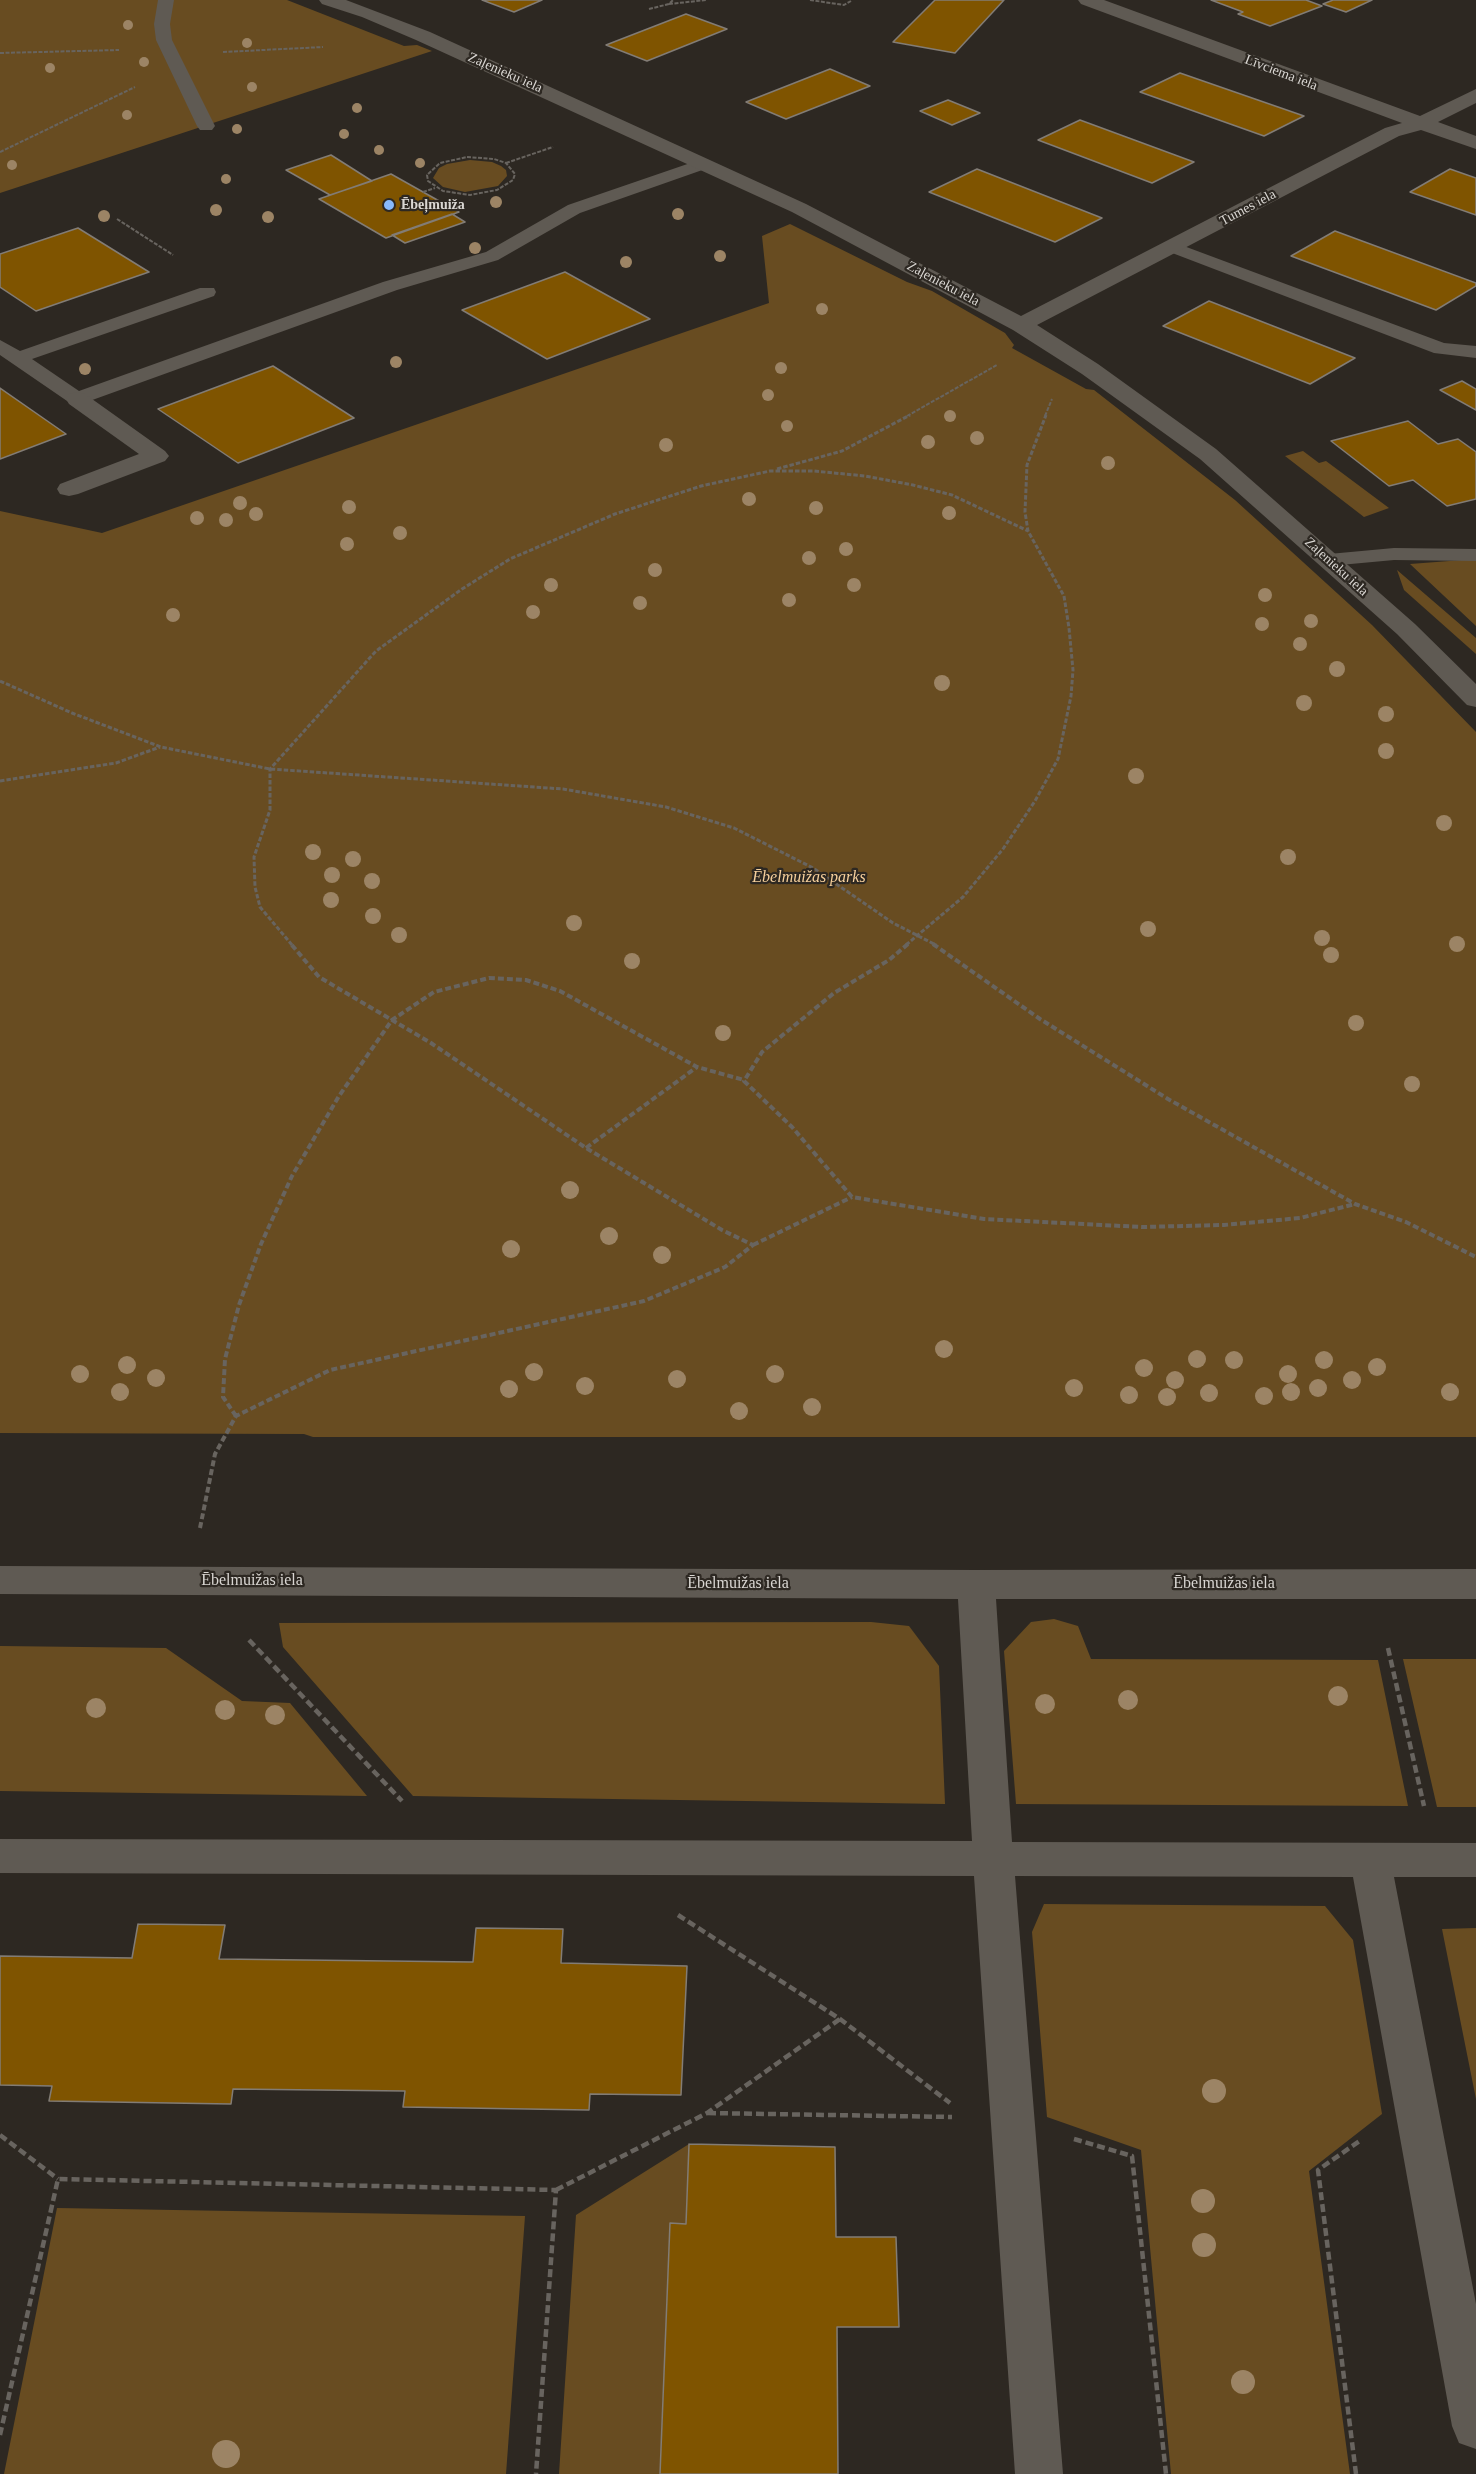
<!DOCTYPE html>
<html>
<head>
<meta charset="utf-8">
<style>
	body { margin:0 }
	canvas { display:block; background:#2d2822 }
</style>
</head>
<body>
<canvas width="1476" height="2474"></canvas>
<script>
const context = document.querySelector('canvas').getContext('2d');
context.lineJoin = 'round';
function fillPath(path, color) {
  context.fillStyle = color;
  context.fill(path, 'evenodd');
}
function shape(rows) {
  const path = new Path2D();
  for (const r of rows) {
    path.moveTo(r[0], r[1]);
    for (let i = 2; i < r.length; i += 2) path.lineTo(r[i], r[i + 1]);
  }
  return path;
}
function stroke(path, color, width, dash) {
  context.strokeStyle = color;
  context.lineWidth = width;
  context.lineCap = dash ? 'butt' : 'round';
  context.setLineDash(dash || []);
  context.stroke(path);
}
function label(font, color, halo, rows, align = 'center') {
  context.font = font + ' "Times New Roman",serif';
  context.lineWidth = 4.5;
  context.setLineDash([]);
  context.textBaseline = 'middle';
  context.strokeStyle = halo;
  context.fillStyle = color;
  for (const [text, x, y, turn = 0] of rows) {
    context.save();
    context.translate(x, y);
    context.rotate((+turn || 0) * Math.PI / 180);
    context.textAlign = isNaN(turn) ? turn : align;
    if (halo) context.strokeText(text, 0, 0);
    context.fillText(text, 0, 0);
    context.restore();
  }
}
fillPath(shape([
	[0,0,287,0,404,46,417,45,432,51,0,193],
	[470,160,492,162,501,166,506,170,507,176,498,186,465,192,443,187,433,178,439,168,447,164],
	[790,224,907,282,932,291,1005,333,1014,345,1012,348,1086,389,1094,390,1235,500,1372,625,1476,732,1476,1437,313,1437,304,1434,0,1433,0,511,102,533,769,303,762,236],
	[1303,451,1319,463,1326,461,1389,508,1364,517,1285,456],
	[1476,559,1476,626,1410,564],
	[1397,570,1476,638,1476,654,1404,590],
	[1054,1619,1078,1626,1091,1659,1378,1660,1408,1806,1016,1804,1004,1651,1031,1622],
	[871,1622,909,1626,939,1666,945,1804,413,1796,283,1647,279,1623],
	[0,1646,166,1648,242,1701,290,1703,367,1796,0,1791],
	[1403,1659,1476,1659,1476,1807,1437,1807],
	[1044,1904,1325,1906,1353,1940,1382,2114,1309,2171,1350,2474,1171,2474,1141,2150,1047,2117,1032,1932],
	[1476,1928,1476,2099,1442,1929],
	[689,2144,686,2224,670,2224,660,2474,559,2474,576,2215],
	[57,2208,525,2216,506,2474,4,2474]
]), '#684c21');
const building = shape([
	[482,0,542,0,514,12,482,0],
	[935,0,1004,0,955,53,893,42,935,0],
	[1211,0,1306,0,1322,6,1270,26,1238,14,1243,12,1211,0],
	[1333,0,1372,0,1346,12,1323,4,1333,0],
	[686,14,727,29,647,61,606,45,686,14],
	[830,69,870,86,786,119,746,102,830,69],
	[1180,73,1304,116,1264,136,1140,92,1180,73],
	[948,100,980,113,952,125,920,111,948,100],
	[1080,120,1194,162,1152,183,1038,140,1080,120],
	[331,155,372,181,330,195,286,170,331,155],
	[977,169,1102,218,1055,242,929,192,977,169],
	[1450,169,1476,178,1476,215,1410,192,1450,169],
	[391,174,423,192,459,212,386,238,319,199,391,174],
	[452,214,465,222,405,243,392,235,452,214],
	[78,228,149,272,36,311,0,287,0,254,78,228],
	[1335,231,1476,283,1476,286,1436,310,1291,256,1335,231],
	[565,272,650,319,547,359,462,310,565,272],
	[1209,301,1355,358,1310,384,1163,326,1209,301],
	[273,366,354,418,238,463,158,409,273,366],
	[1462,381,1476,389,1476,410,1440,390,1462,381],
	[0,388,66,434,0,459,0,388],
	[1408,421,1438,444,1458,439,1476,452,1476,499,1447,506,1413,480,1389,486,1331,441,1408,421],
	[138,1924,225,1925,219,1959,473,1962,476,1928,563,1929,561,1963,687,1966,681,2095,590,2094,589,2110,403,2107,405,2091,233,2089,231,2104,49,2101,52,2086,0,2085,0,1956,132,1958,138,1924],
	[689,2144,835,2147,836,2237,896,2237,899,2327,837,2327,838,2474,660,2474,670,2223,686,2224,689,2144]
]);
fillPath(building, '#7f5400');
stroke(building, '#827c75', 1.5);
stroke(shape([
	[810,0,844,5,851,1],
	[669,4,706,0],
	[649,9,669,4,673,0],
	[223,52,323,47],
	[0,53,119,50],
	[0,152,135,87],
	[467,157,494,159,506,163,515,174,513,180,497,190,470,195,443,191,428,181,427,175,440,163,467,157],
	[506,163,553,147],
	[423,192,435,188],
	[117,219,173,255],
	[907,416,997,365],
	[1045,416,1052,399]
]), '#68645f', 2, [4, 1.5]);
stroke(shape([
	[777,469,842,451,910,415],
	[0,681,72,713,161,747,270,769,563,789,666,807,734,828,813,868,893,923,936,945],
	[0,781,116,763,160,747],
	[292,945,260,907,255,887,254,857,270,810,270,769,376,651,462,589,510,559,615,514,701,486,770,471,814,471,865,476,913,485,952,495,1028,531],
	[906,945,963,897,1003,849,1035,801,1058,759,1071,696,1073,670,1069,628,1064,596,1028,531,1025,512,1027,465,1046,415]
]), '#68645f', 3, [4.5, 2]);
stroke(shape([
	[908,944,889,960,834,993,762,1052,744,1081,792,1127,852,1197,984,1219,1142,1227,1224,1225,1300,1218,1355,1204],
	[933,944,1040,1019,1168,1099,1355,1204,1406,1222,1476,1257],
	[586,1148,697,1067],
	[753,1245,852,1197],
	[236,1416,223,1397,225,1359,239,1305,261,1244,292,1176,339,1096,392,1020,434,992,489,978,526,980,560,991,697,1067,744,1080],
	[200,1528,215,1454,236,1416,330,1370,644,1301,725,1267,753,1245,722,1230,586,1148,431,1043,319,977,291,944]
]), '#68645f', 4, [6, 3]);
stroke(shape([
	[249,1640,402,1801],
	[1388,1648,1424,1806],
	[678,1915,840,2019,950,2103],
	[708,2113,952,2117],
	[0,2135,58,2179],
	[1074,2139,1132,2156,1166,2474],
	[556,2190,707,2113,840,2019],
	[0,2435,58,2179,556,2190,536,2474],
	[1356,2474,1318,2170,1361,2140]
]), '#68645f', 4.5, [8, 4]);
fillPath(shape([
	[158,0,174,0,170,24,172,40,215,126,212,130,200,130,197,126,156,40,154,24,158,0],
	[702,159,708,160,711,164,708,168,580,213,498,260,397,290,84,403,70,403,0,355,0,340,20,351,200,288,214,288,216,292,214,296,32,359,79,391,383,282,486,252,568,205,702,159],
	[1173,242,1444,343,1476,346,1476,358,1434,353,1167,251,1164,247,1167,243,1173,242],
	[1394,548,1476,549,1476,561,1394,560,1329,566,1321,565,1318,560,1321,555,1329,554,1394,548]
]), '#5f5a53');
fillPath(shape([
	[319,0,346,0,430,32,806,204,1021,316,1385,128,1402,123,1081,4,1078,0,1104,0,1420,116,1476,89,1476,103,1438,122,1476,136,1476,149,1421,130,1399,136,1037,325,1098,364,1216,449,1415,624,1476,684,1476,707,1467,705,1397,634,1200,459,1082,374,1013,330,792,212,416,40,362,17,322,4,319,0],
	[77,392,85,394,165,451,169,456,165,461,78,494,69,496,60,494,57,489,60,484,139,454,69,404,66,399,69,394,77,392],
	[0,1566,976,1570,1476,1569,1476,1599,996,1599,1012,1842,1476,1843,1476,1877,1394,1877,1476,2304,1476,2449,1459,2443,1452,2426,1353,1877,1015,1876,1063,2474,1015,2474,974,1876,0,1873,0,1839,972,1841,958,1599,0,1594,0,1566]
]), '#5f5a53');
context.fillStyle = '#9c8465';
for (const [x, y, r] of [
	[128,25,5],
	[247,43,5],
	[144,62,5],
	[50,68,5],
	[252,87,5],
	[357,108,5],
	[127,115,5],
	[237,129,5],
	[344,134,5],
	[379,150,5],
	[420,163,5],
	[12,165,5],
	[226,179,5],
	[496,202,6],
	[216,210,6],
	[678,214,6],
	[104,216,6],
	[268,217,6],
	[475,248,6],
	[720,256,6],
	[626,262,6],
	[822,309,6],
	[396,362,6],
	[781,368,6],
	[85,369,6],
	[768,395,6],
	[950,416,6],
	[787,426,6],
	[977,438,7],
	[928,442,7],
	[666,445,7],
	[1108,463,7],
	[749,499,7],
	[240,503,7],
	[349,507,7],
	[816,508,7],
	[949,513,7],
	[256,514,7],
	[197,518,7],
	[226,520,7],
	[400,533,7],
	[347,544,7],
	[846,549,7],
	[809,558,7],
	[655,570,7],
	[551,585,7],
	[854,585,7],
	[1265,595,7],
	[789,600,7],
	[640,603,7],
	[533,612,7],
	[173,615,7],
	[1311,621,7],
	[1262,624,7],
	[1300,644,7],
	[1337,669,8],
	[942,683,8],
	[1304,703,8],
	[1386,714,8],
	[1386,751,8],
	[1136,776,8],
	[1444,823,8],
	[313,852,8],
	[1288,857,8],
	[353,859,8],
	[332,875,8],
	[372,881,8],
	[331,900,8],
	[373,916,8],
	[574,923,8],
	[1148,929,8],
	[399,935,8],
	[1322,938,8],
	[1457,944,8],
	[1331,955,8],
	[632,961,8],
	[1356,1023,8],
	[723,1033,8],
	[1412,1084,8],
	[570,1190,9],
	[609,1236,9],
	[511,1249,9],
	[662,1255,9],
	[944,1349,9],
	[1197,1359,9],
	[1234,1360,9],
	[1324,1360,9],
	[127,1365,9],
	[1377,1367,9],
	[1144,1368,9],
	[534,1372,9],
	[80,1374,9],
	[775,1374,9],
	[1288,1374,9],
	[156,1378,9],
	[677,1379,9],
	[1175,1380,9],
	[1352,1380,9],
	[585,1386,9],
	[1074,1388,9],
	[1318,1388,9],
	[509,1389,9],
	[120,1392,9],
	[1291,1392,9],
	[1450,1392,9],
	[1209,1393,9],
	[1129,1395,9],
	[1264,1396,9],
	[1167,1397,9],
	[812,1407,9],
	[739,1411,9],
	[1338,1696,10],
	[1128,1700,10],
	[1045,1704,10],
	[96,1708,10],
	[225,1710,10],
	[275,1715,10],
	[1214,2091,12],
	[1203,2201,12],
	[1204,2245,12],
	[1243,2382,12],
	[226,2454,14]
]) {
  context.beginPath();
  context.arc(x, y, r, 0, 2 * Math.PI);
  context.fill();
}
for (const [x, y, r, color] of [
	[389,205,6,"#88bafc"]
]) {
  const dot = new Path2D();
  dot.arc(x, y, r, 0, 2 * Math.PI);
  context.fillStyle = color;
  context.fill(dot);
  stroke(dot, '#2d2822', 2);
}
label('14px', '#dad7d3', '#2d2822', [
	["Zaļenieku iela",505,73,24],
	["Līvciema iela",1281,73,21],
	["Tumes iela",1248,208,-28],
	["Zaļenieku iela",943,284,28],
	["Zaļenieku iela",1336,567,42]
]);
label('bold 14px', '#dad7d3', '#2d2822', [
	["Ēbeļmuiža",401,205]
], 'left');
label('italic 16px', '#f6d09c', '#2d2822', [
	["Ēbelmuižas parks",809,878]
]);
label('16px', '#dad7d3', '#2d2822', [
	["Ēbelmuižas iela",252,1581],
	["Ēbelmuižas iela",738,1584],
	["Ēbelmuižas iela",1224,1584]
]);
</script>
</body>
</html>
